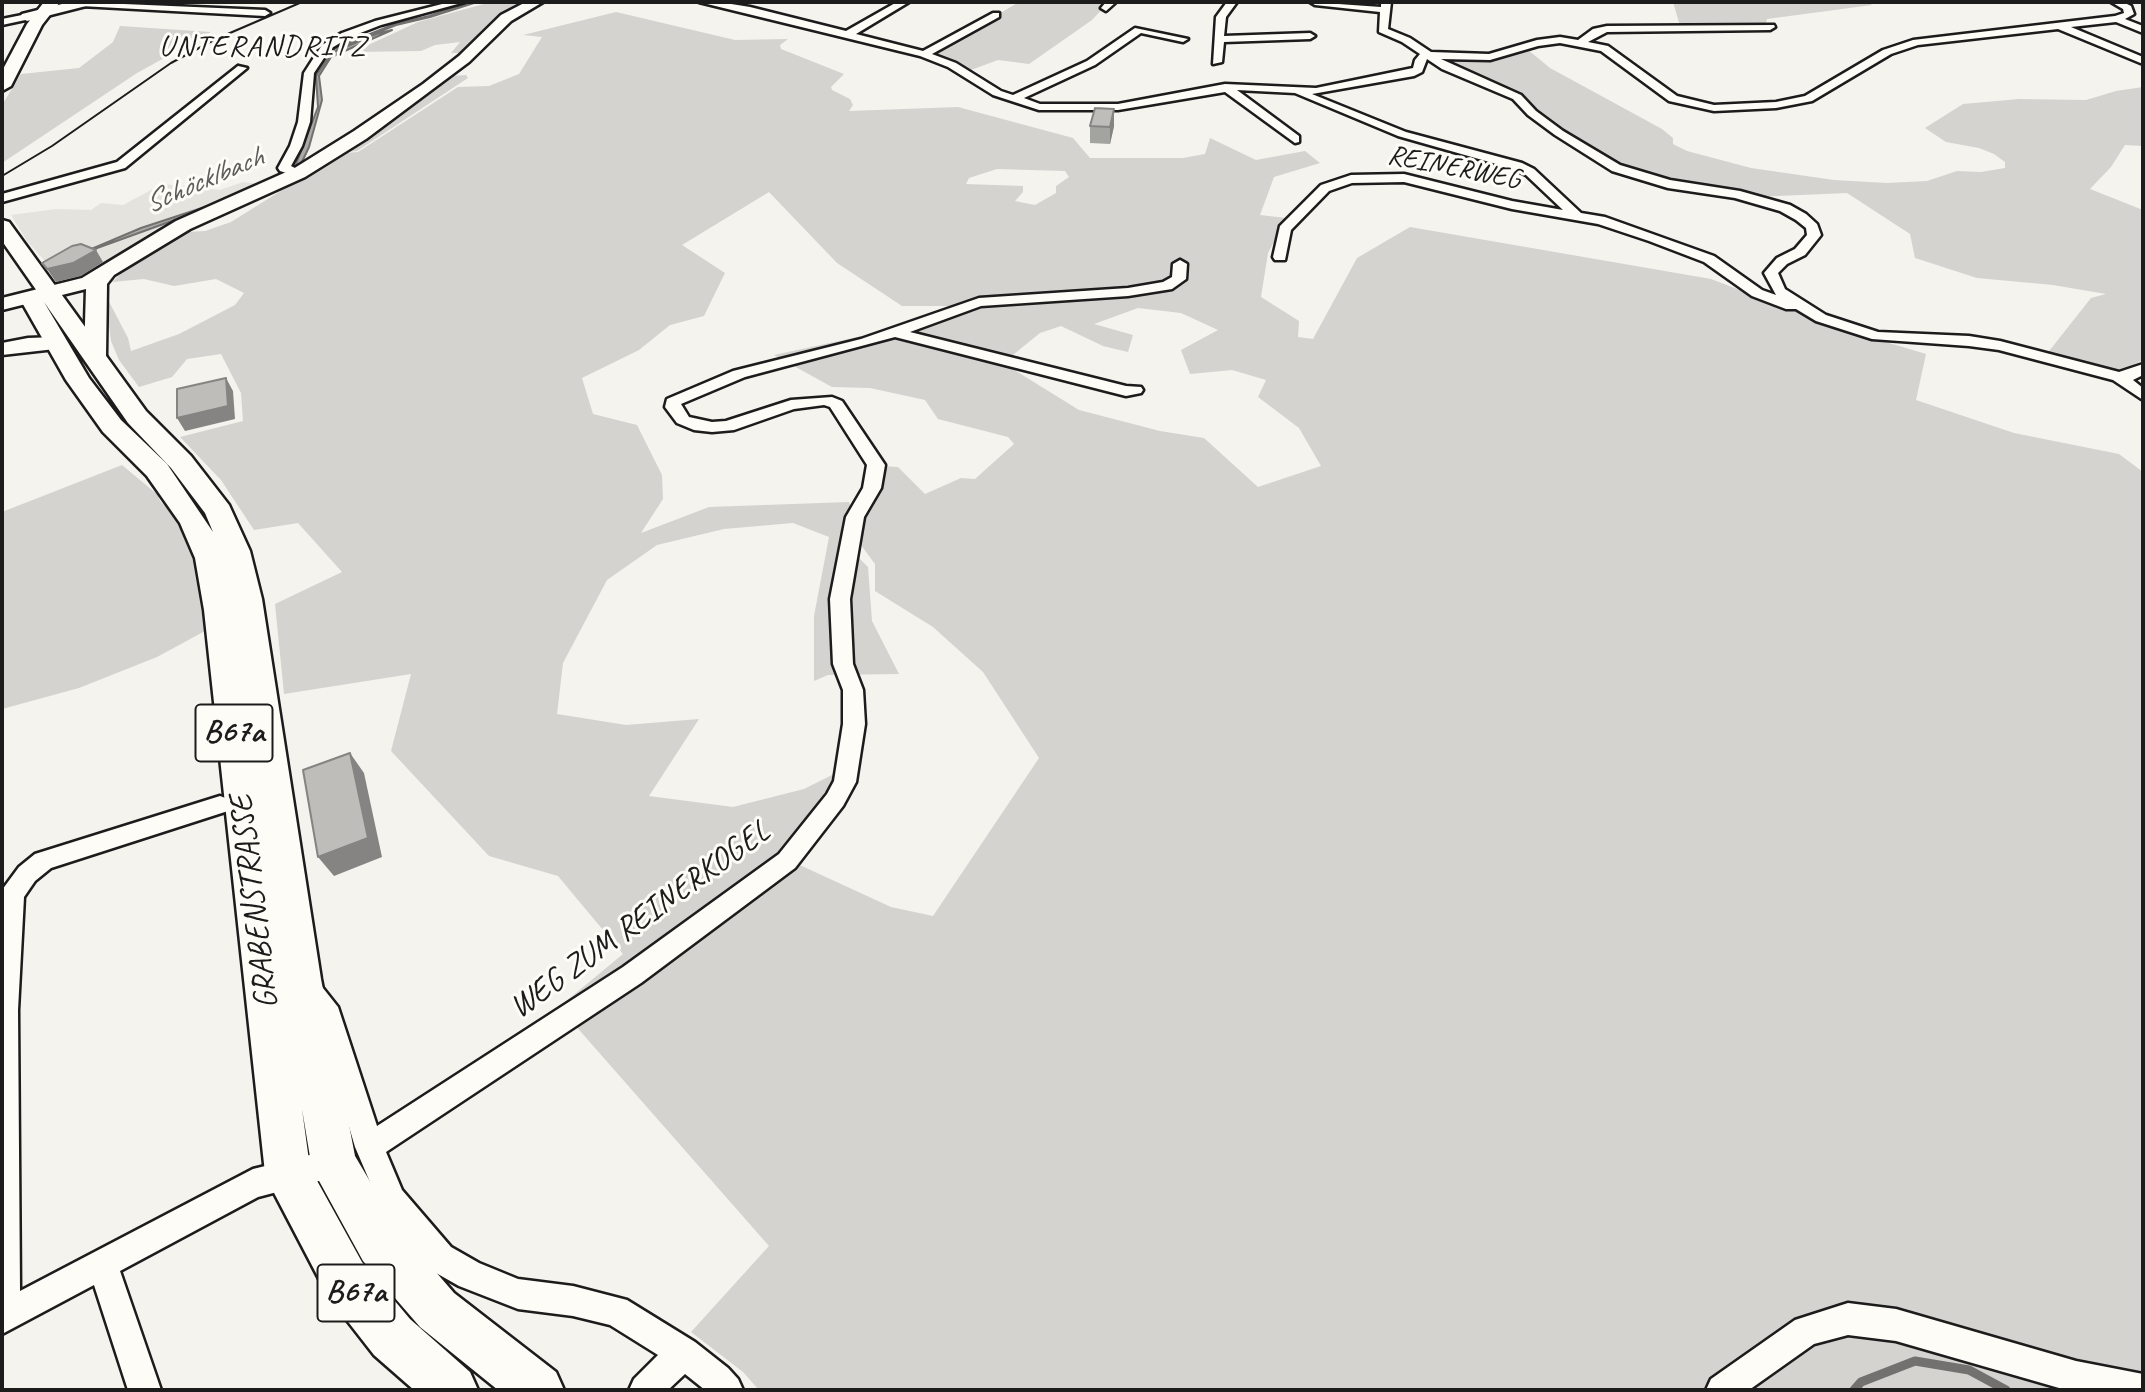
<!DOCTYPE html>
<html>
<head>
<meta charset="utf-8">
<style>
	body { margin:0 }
	#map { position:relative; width:2145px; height:1392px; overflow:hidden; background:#f4f3ee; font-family:Caveat,sans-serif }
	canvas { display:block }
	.frame { position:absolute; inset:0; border:4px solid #1c1c1c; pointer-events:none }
</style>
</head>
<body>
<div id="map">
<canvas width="2145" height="1392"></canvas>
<div class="frame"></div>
</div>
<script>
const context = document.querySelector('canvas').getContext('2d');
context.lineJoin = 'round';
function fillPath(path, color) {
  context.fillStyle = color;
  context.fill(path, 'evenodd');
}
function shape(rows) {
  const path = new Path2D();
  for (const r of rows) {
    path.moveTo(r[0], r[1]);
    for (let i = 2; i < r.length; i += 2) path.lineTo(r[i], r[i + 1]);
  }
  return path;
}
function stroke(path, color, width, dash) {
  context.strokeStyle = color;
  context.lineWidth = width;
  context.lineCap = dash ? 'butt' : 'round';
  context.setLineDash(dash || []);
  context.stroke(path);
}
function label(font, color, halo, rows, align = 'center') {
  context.font = font + ' Caveat,sans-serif';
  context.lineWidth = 6;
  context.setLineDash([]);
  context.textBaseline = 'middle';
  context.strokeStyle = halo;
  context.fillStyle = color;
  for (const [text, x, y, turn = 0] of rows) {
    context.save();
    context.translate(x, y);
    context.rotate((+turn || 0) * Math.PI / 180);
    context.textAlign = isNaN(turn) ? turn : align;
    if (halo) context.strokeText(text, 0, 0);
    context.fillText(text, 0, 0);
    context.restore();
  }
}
fillPath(shape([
	[243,182,262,184,171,221,174,226,74,280,58,276,27,241,11,215,56,209,91,210,101,203,123,205,162,184,220,190]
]), '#e4e3de');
fillPath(shape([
	[491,2,530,2,521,5,466,53,451,53,460,42,435,45,421,51,353,52,418,22],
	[1019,2,1109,2,1092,20,1029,64,998,60,971,70,933,53],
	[1673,2,1868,2,1872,5,1767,19,1765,26,1680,26],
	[616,12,735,40,788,39,780,45,781,49,844,74,831,87,832,90,850,99,853,105,849,111,958,107,1073,138,1090,158,1183,158,1205,154,1210,138,1256,160,1305,151,1320,163,1274,177,1260,215,1286,218,1268,253,1261,297,1299,321,1298,337,1313,339,1357,258,1410,227,1711,279,1839,328,1926,354,1916,400,2014,433,2119,454,2143,472,2143,1390,759,1390,743,1372,691,1332,769,1246,559,1007,623,954,558,876,489,856,391,751,411,674,284,694,275,604,342,572,298,523,254,530,221,480,180,437,243,421,241,393,221,354,187,359,172,377,139,387,119,360,111,341,105,294,128,338,131,351,179,334,235,305,244,293,216,279,174,286,144,279,112,282,124,271,185,232,205,231,231,222,303,177,331,154,358,152,458,87,489,86,519,74,542,37,523,35],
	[997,169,1065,171,1069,177,1056,186,1056,193,1035,205,1015,201,1023,192,1023,186,966,184,969,178],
	[769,192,837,263,902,306,961,306,867,335,774,355,832,387,870,388,925,400,938,419,1008,437,1014,444,975,479,961,478,925,494,898,467,881,466,854,516,849,502,709,507,641,533,663,499,662,475,637,425,593,414,582,378,639,350,670,325,704,316,725,273,682,245],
	[1138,308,1181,313,1218,330,1181,350,1190,374,1232,370,1266,380,1258,397,1299,428,1321,466,1258,487,1204,438,1160,431,1079,410,1003,363,1040,333,1061,326,1103,346,1128,352,1133,335,1094,324],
	[855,520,861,545,875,564,875,591,933,627,983,672,1039,758,933,916,891,907,791,861,844,769,804,789,733,807,649,796,699,719,626,725,557,714,563,663,607,580,657,545,724,529,793,523,829,537,814,616,814,681,828,675,899,674,872,621,868,567,850,549],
	[120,26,211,32,137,73,2,163,2,105,21,74,79,68,113,42],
	[1520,48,1527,49,1550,68,1662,129,1673,138,1673,144,1687,151,1751,168,1834,180,1887,183,1927,181,1957,171,1981,172,2005,168,2005,162,1994,154,1979,148,1946,142,1925,128,1963,104,2019,99,2086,100,2116,91,2143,87,2143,146,2125,145,2111,167,2090,189,2143,210,2143,360,2117,373,2046,355,2091,298,2106,294,2053,285,1977,278,1915,258,1910,234,1847,193,1731,198,1682,189,1583,152,1525,103,1432,55,1475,58],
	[466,75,468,78,357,151,346,152,453,76],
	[122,465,158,495,160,501,172,513,191,550,205,631,157,657,79,688,2,709,2,512]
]), '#d4d3cf');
const water = shape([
	[471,2,477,2,430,17,396,25,338,48,336,51,376,34,392,30,331,57,319,76,322,100,309,147,301,164,278,178,216,205,75,256,141,228,214,204,276,177,296,164,318,107,316,76,335,48,395,24,429,16,471,2]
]);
fillPath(water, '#abaaa6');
stroke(water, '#72716f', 2);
stroke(shape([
	[1854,1390,1861,1382,1915,1361,1969,1370,2006,1390]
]), '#72716f', 9);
const street = shape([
	[77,2,265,10,270,13,265,16,81,6,77,2],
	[450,2,465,2,381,25,350,37,330,49,314,73,310,122,302,146,291,166,305,173,299,177,280,171,278,168,290,146,298,122,304,73,322,45,342,33,375,21,450,2],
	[699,2,719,2,750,7,846,31,897,2,909,2,856,34,923,51,993,13,999,13,999,17,932,54,956,63,1001,91,1013,95,1087,61,1135,28,1188,39,1183,42,1141,33,1095,65,1024,98,1040,104,1118,104,1225,84,1316,88,1413,68,1415,60,1420,54,1402,42,1379,32,1380,12,1315,5,1310,2,1381,7,1381,2,1391,2,1388,29,1410,38,1431,52,1489,54,1537,40,1560,37,1578,40,1593,29,1607,26,1774,25,1775,27,1770,30,1607,32,1588,42,1608,46,1677,96,1714,105,1776,102,1805,96,1883,50,1913,40,2115,16,2124,13,2123,9,2111,2,2123,2,2131,6,2134,14,2125,19,2143,26,2143,33,2116,22,2071,27,2143,57,2143,64,2058,29,1918,45,1891,54,1812,101,1776,108,1714,111,1669,101,1601,51,1560,43,1538,46,1490,60,1441,59,1521,95,1536,111,1563,131,1620,165,1670,180,1740,191,1790,205,1806,214,1817,224,1821,235,1805,255,1787,264,1778,273,1785,289,1826,315,1878,332,1969,336,2000,341,2119,372,2143,364,2143,375,2133,380,2143,388,2143,400,2113,380,1999,350,1969,346,1872,339,1816,321,1796,309,1786,309,1752,296,1704,262,1649,241,1598,224,1512,209,1404,182,1352,183,1329,191,1291,230,1285,260,1275,260,1273,257,1280,226,1321,185,1351,175,1404,174,1512,201,1563,210,1526,175,1514,169,1398,136,1295,93,1237,90,1299,136,1299,142,1295,143,1225,92,1118,110,1039,110,993,95,948,67,920,56,699,2],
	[1427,59,1442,69,1513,99,1528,115,1555,135,1612,171,1668,188,1735,198,1780,211,1796,220,1806,228,1807,235,1795,249,1777,258,1764,273,1776,295,1762,290,1714,256,1605,217,1581,213,1534,169,1522,163,1406,132,1312,94,1414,76,1422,72,1427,59],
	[1106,2,1116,2,1106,11,1101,8,1106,2],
	[1227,2,1237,2,1226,17,1224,36,1310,33,1315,36,1310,39,1224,42,1222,62,1213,64,1216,17,1227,2],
	[27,14,30,15,30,19,2,25,2,19,27,14],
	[238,66,247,68,125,168,2,202,2,194,117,162,238,66],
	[1180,260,1187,264,1186,279,1172,289,1128,296,981,306,910,332,1126,386,1141,387,1143,390,1141,393,1126,396,895,337,745,377,681,404,689,417,712,422,726,421,791,400,832,397,842,401,885,465,881,488,864,517,850,599,853,664,863,690,865,724,856,782,843,806,795,868,641,983,386,1152,402,1190,451,1247,479,1263,518,1279,573,1286,627,1300,695,1342,728,1368,738,1379,743,1390,705,1390,685,1374,668,1390,629,1390,634,1379,658,1355,610,1325,573,1316,518,1309,459,1286,429,1269,382,1210,355,1147,318,1021,297,991,301,983,310,979,319,983,338,1007,377,1126,623,967,779,854,827,794,834,781,843,724,843,690,833,664,830,599,846,517,863,488,867,465,830,407,824,405,794,409,734,430,712,432,694,430,677,423,665,407,667,399,733,371,861,339,979,298,1128,288,1163,282,1172,277,1173,264,1180,260],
	[220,796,228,799,231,805,228,811,51,868,35,881,24,897,18,1010,20,1291,253,1169,334,1149,344,1153,348,1163,344,1173,334,1177,258,1197,120,1271,161,1390,128,1390,94,1285,2,1334,2,890,19,867,35,854,220,796],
	[1848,1303,1896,1309,2076,1361,2143,1374,2143,1390,2066,1390,1896,1341,1848,1335,1814,1344,1749,1390,1706,1390,1711,1379,1795,1320,1848,1303]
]);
const secondary = shape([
	[70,2,92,2,90,5,27,21,20,17,22,14,70,2],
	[526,2,543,2,511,21,469,62,366,139,305,177,190,229,114,275,107,284,106,356,103,361,87,361,84,356,86,289,2,310,2,298,82,278,176,221,293,169,354,131,423,84,459,56,501,15,526,2],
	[56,337,64,338,67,343,64,348,2,355,2,343,28,338,56,337]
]);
const primary = shape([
	[44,2,60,2,42,25,11,86,2,91,2,71,27,24,44,2],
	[2,220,9,222,146,411,191,456,229,505,250,551,262,599,321,979,355,1156,397,1227,454,1293,556,1372,564,1390,498,1390,420,1327,363,1261,318,1179,311,1163,302,1109,310,1168,362,1262,410,1319,470,1372,478,1390,414,1390,374,1355,328,1296,272,1189,265,1173,204,610,195,558,180,523,147,476,103,432,66,380,20,299,23,294,39,294,2,241,2,220],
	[44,302,128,423,171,468,205,513,213,532,167,464,121,420,89,378,44,302]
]);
stroke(street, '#1c1c1c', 5);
stroke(secondary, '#1c1c1c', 5);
stroke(primary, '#1c1c1c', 5);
fillPath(street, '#fdfcf7');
fillPath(secondary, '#fdfcf7');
fillPath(primary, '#fdfcf7');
stroke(shape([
	[2,176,52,146,171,63,216,39,302,2]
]), '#1c1c1c', 2);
fillPath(shape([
	[1090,126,1114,126,1110,144,1090,143]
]), '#a3a3a0');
fillPath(shape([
	[1114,109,1114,126,1110,144,1110,127],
	[96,250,103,262,81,276,56,282,47,269],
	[226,378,233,391,235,419,185,431,177,418],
	[350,753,364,773,382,857,334,876,318,857]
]), '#858482');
const building = shape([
	[1095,108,1114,109,1110,127,1090,126,1095,108],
	[81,244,96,250,73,263,47,269,42,263,72,246,81,244],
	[226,378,228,406,177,418,177,389,226,378],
	[350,753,368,838,318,857,303,770,350,753]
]);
fillPath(building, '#bebdba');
stroke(building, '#858482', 2);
label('28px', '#1c1c1c', '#fdfcf7', [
	["REINERWEG",1454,168,11]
]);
context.letterSpacing = '2px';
label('30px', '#1c1c1c', '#fdfcf7', [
	["UNTERANDRITZ",263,47]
]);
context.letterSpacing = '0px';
label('italic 30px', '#5c5c5a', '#fdfcf7', [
	["Schöcklbach",204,181,-23]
]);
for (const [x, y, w] of [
	[234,733,77],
	[356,1293,77]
]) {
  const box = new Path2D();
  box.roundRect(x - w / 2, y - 28.5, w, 57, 5);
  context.fillStyle = '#fdfcf7';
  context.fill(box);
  stroke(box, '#1c1c1c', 2);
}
label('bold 32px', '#1c1c1c', null, [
	["B67a",234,733],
	["B67a",356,1293]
]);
label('33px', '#1c1c1c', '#fdfcf7', [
	["GRABENSTRASSE",255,902,-97],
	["WEG ZUM REINERKOGEL",640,920,-36]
]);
</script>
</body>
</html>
